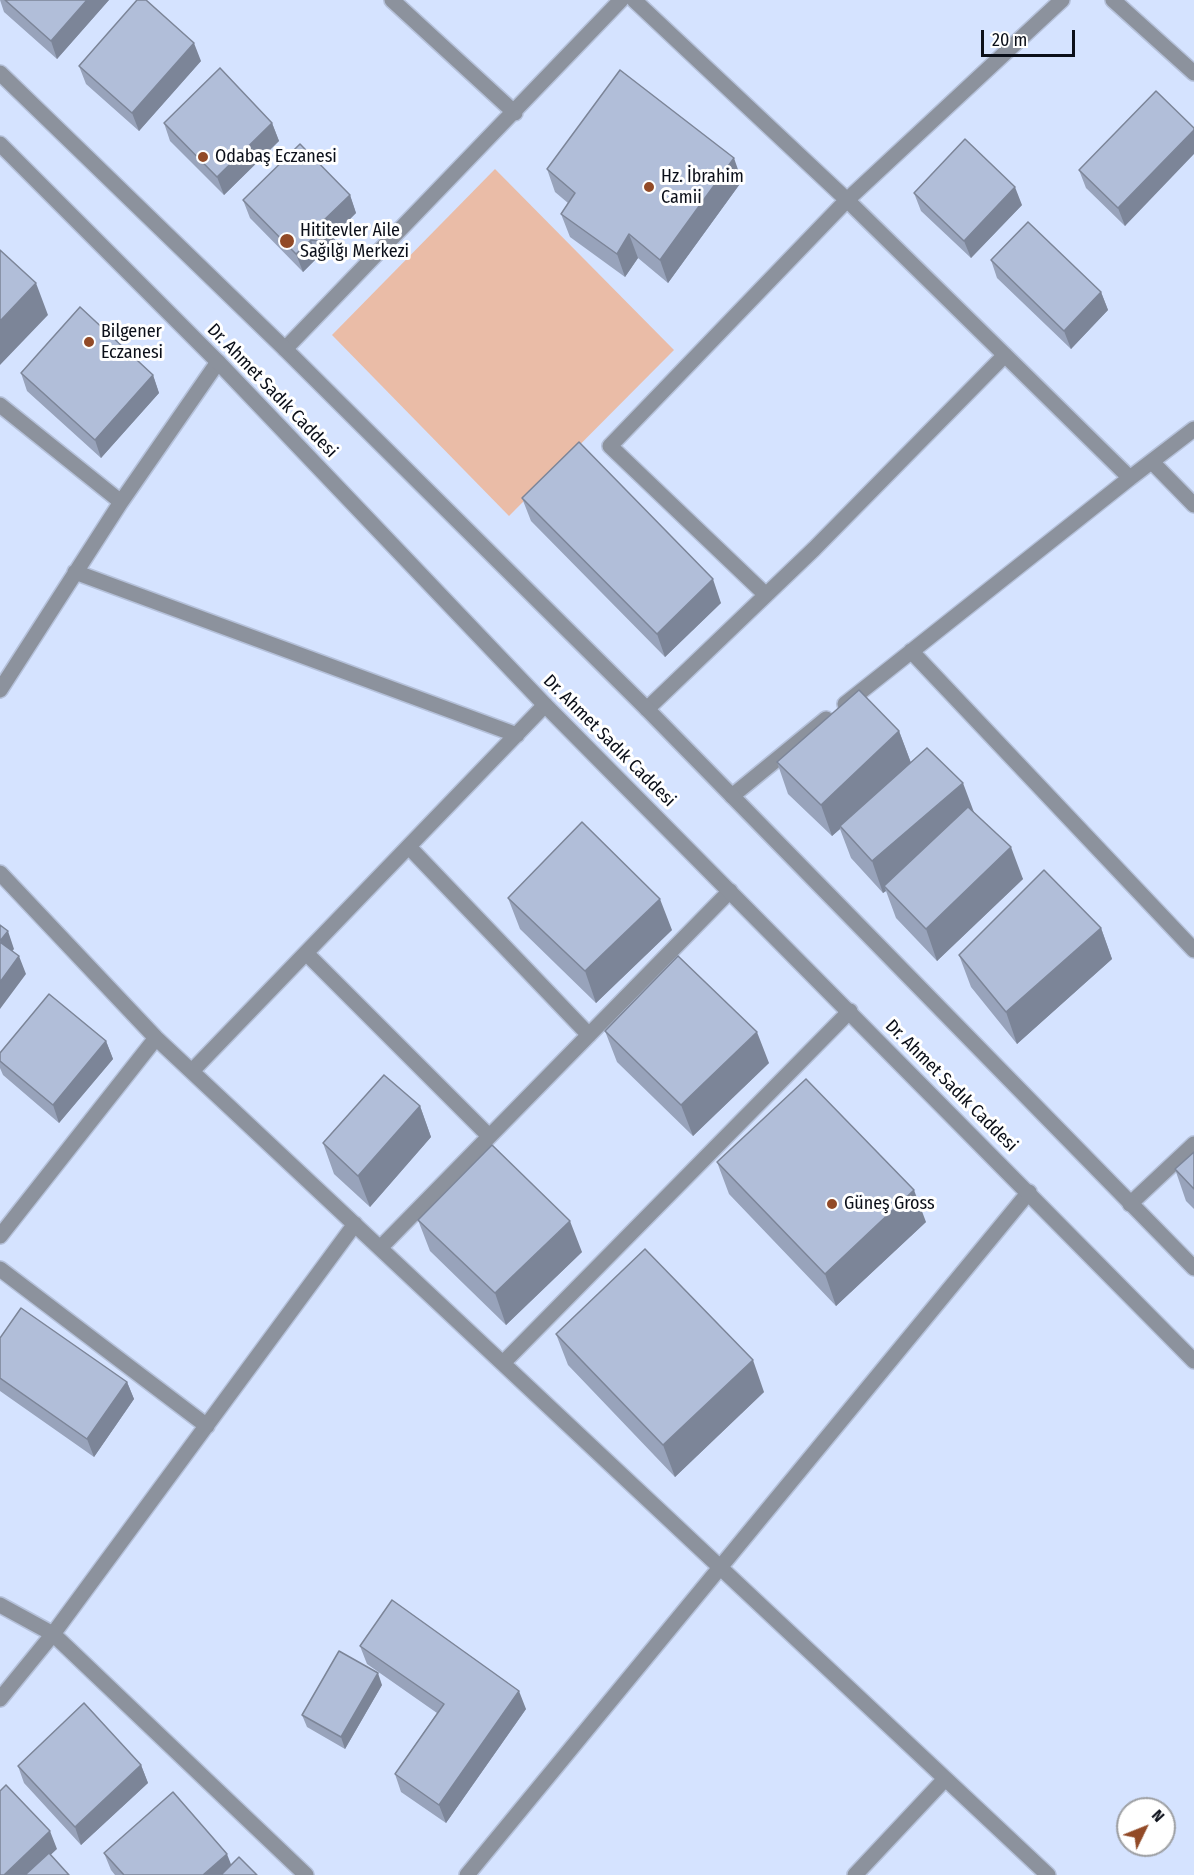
<!DOCTYPE html>
<html>
<head>
<meta charset="utf-8">
<style>
	body { margin:0 }
	#map { position:relative; width:1194px; height:1875px; overflow:hidden; background:#d5e3ff; font-family:"Fira Sans Condensed",sans-serif }
	canvas { display:block }
	.north { position:absolute; left:1116px; top:1797px; width:60px; height:60px; box-sizing:border-box; background:#fff; border:2px solid #9d9fa3; border-radius:50%; rotate:47deg; font-size:16px; font-weight:700; line-height:24px; text-align:center; color:#0b0f19 }
	.north::after { content:''; display:block; margin:auto; width:21px; height:27px; background:#924a27; clip-path:polygon(50% 0,100% 100%,50% 72%,0 100%) }
	.scale { position:absolute; left:981px; top:30px; width:94px; height:27px; box-sizing:border-box; border:3px solid #0b0f19; border-top:0; padding-left:8px; font-size:18px; line-height:21px; white-space:nowrap; color:#0b0f19; -webkit-text-stroke:4px #fff; paint-order:stroke }
</style>
</head>
<body>
<div id="map">
<canvas width="1194" height="1875"></canvas>
<div class="north">N</div>
<div class="scale">20 m</div>
</div>
<script>
const context = document.querySelector('canvas').getContext('2d');
context.lineJoin = 'round';
function fillPath(path, color) {
  context.fillStyle = color;
  context.fill(path, 'evenodd');
}
function shape(rows) {
  const path = new Path2D();
  for (const r of rows) {
    path.moveTo(r[0], r[1]);
    for (let i = 2; i < r.length; i += 2) path.lineTo(r[i], r[i + 1]);
  }
  return path;
}
function stroke(path, color, width, dash) {
  context.strokeStyle = color;
  context.lineWidth = width;
  context.lineCap = dash ? 'butt' : 'round';
  context.setLineDash(dash || []);
  context.stroke(path);
}
function label(font, color, halo, rows, align = 'center') {
  context.font = font + ' "Fira Sans Condensed",sans-serif';
  context.lineWidth = 6;
  context.setLineDash([]);
  context.textBaseline = 'middle';
  context.strokeStyle = halo;
  context.fillStyle = color;
  for (const [text, x, y, turn = 0] of rows) {
    context.save();
    context.translate(x, y);
    context.rotate((+turn || 0) * Math.PI / 180);
    context.textAlign = isNaN(turn) ? turn : align;
    if (halo) context.strokeText(text, 0, 0);
    context.fillText(text, 0, 0);
    context.restore();
  }
}
fillPath(shape([
	[495,169,674,350,509,516,332,335]
]), '#eabca7');
const minor = shape([
	[392,0,515,113],
	[634,0,847,200,1130,478,845,704],
	[1113,0,1194,73],
	[285,349,621,0],
	[0,405,121,502],
	[1152,462,1194,505],
	[1130,478,1194,429],
	[75,572,517,735],
	[766,595,610,446,847,200,1062,0],
	[911,651,1194,950],
	[0,690,121,502,218,362],
	[647,709,814,549,1005,355],
	[732,796,826,719],
	[409,847,589,1035],
	[0,873,156,1038,1048,1875],
	[306,953,489,1136],
	[192,1071,545,705],
	[1130,1204,1194,1144],
	[0,1236,156,1038],
	[380,1248,730,891],
	[0,1269,207,1426],
	[503,1363,850,1011],
	[0,1605,53,1634,306,1875],
	[0,1699,53,1634,355,1224],
	[467,1875,1029,1192],
	[855,1875,945,1779]
]);
const tertiary = shape([
	[0,73,285,349,647,709,1194,1268],
	[0,144,218,362,545,705,1194,1361]
]);
stroke(minor, '#b5c1da', 18);
stroke(tertiary, '#b5c1da', 18);
stroke(minor, '#8c929d', 15);
stroke(tertiary, '#8c929d', 15);
fillPath(shape([
	[0,0,109,0,57,59,4,12],
	[201,61,139,131,86,84,79,66],
	[164,123,272,123,279,141,224,195,170,141],
	[1194,128,1125,226,1086,188,1079,170],
	[547,169,742,181,668,283,638,258,625,277,570,237,561,214,568,203,555,192],
	[914,193,1022,205,971,258,921,211],
	[350,195,356,213,333,236,338,247,326,259,317,258,303,272,250,218,243,200],
	[991,260,1101,292,1108,310,1071,349,997,278],
	[21,373,153,375,159,393,101,458,27,391],
	[522,498,721,603,665,657,531,521],
	[899,731,911,763,974,813,1023,879,937,961,896,918,886,891,883,893,851,858,840,829,832,836,788,794,777,762],
	[508,898,672,930,596,1003,520,929],
	[1101,928,1112,959,1017,1044,971,987,959,955],
	[605,1031,769,1063,693,1136,617,1062],
	[106,1041,113,1059,59,1123,3,1075,0,1068,0,1053],
	[420,1106,431,1137,370,1207,334,1174,323,1143],
	[1194,1152,1194,1209,1186,1201,1175,1169],
	[717,1162,926,1222,836,1306,729,1194],
	[418,1220,582,1252,506,1325,430,1251],
	[556,1334,764,1392,675,1477,568,1365],
	[0,1338,127,1382,134,1399,94,1457,0,1391],
	[360,1646,526,1709,446,1823,401,1792,395,1774,437,1713,367,1664],
	[382,1685,345,1749,307,1727,302,1715],
	[141,1765,148,1783,81,1845,24,1783,18,1766],
	[104,1853,231,1865,257,1875,115,1875,111,1870]
]), '#98a3bb');
fillPath(shape([
	[87,0,109,0,57,59,51,41],
	[194,43,201,61,139,131,132,113],
	[272,123,279,141,224,195,217,177],
	[1194,130,1194,154,1125,226,1118,208],
	[734,158,742,181,668,283,660,260],
	[1015,187,1022,205,971,258,964,241],
	[350,195,356,213,333,236,338,247,326,259,319,241,323,221],
	[629,234,638,258,625,277,617,254],
	[311,240,317,258,303,272,296,254],
	[36,283,48,315,0,365,0,321],
	[1101,292,1108,310,1071,349,1064,331],
	[153,375,159,393,101,458,95,440],
	[713,579,721,603,665,657,657,634],
	[899,731,911,763,840,826,840,829,832,836,821,805],
	[963,783,975,815,884,886,886,891,883,893,872,861],
	[1011,847,1023,879,937,961,926,929],
	[660,899,672,930,596,1003,585,971],
	[1101,928,1112,959,1017,1044,1006,1012],
	[8,931,14,949,6,959,0,941],
	[19,956,26,974,0,1009,0,982],
	[757,1032,769,1063,693,1136,681,1105],
	[106,1041,113,1059,59,1123,53,1105],
	[420,1106,431,1137,370,1207,358,1176],
	[914,1190,926,1222,836,1306,825,1274],
	[570,1221,582,1252,506,1325,495,1293],
	[753,1360,764,1392,675,1477,663,1445],
	[127,1382,134,1399,94,1457,87,1439],
	[378,1673,382,1685,345,1749,341,1737],
	[519,1691,526,1709,446,1823,439,1805],
	[141,1765,148,1783,81,1845,75,1827],
	[50,1831,57,1849,29,1875,4,1875],
	[227,1854,234,1872,230,1875,203,1875]
]), '#7c8598');
const building = shape([
	[5,0,87,0,51,41,5,0],
	[137,0,146,0,194,43,132,113,79,66,137,0],
	[220,68,272,123,217,177,164,123,220,68],
	[620,70,734,158,660,260,629,234,617,254,561,214,575,193,547,169,620,70],
	[1156,91,1194,128,1194,130,1118,208,1079,170,1156,91],
	[965,139,1015,187,964,241,914,193,965,139],
	[300,144,350,195,323,221,331,229,319,241,311,240,296,254,243,200,300,144],
	[1028,222,1101,292,1064,331,991,260,1028,222],
	[0,250,36,283,0,321,0,250],
	[80,307,153,375,95,440,21,373,80,307],
	[579,442,713,579,657,634,522,498,579,442],
	[859,690,899,731,821,805,777,762,859,690],
	[927,748,963,783,872,861,840,826,927,748],
	[968,807,1011,847,926,929,884,886,968,807],
	[582,822,660,899,585,971,508,898,582,822],
	[1044,870,1101,928,1006,1012,959,955,1044,870],
	[0,925,8,931,0,941,0,925],
	[0,942,19,956,0,982,0,942],
	[678,956,757,1032,681,1105,605,1031,678,956],
	[49,994,106,1041,53,1105,0,1061,0,1053,49,994],
	[384,1075,420,1106,358,1176,323,1143,384,1075],
	[806,1079,914,1190,825,1274,717,1162,806,1079],
	[492,1145,570,1221,495,1293,418,1220,492,1145],
	[1194,1152,1194,1189,1175,1169,1194,1152],
	[645,1249,753,1360,663,1445,556,1334,645,1249],
	[21,1308,127,1382,87,1439,0,1378,0,1338,21,1308],
	[392,1600,519,1691,439,1805,395,1774,444,1704,360,1646,392,1600],
	[339,1651,378,1673,341,1737,302,1715,339,1651],
	[84,1703,141,1765,75,1827,18,1766,84,1703],
	[6,1785,50,1831,4,1875,0,1875,0,1791,6,1785],
	[173,1792,227,1854,203,1875,124,1875,104,1853,173,1792],
	[49,1853,69,1875,25,1875,49,1853],
	[239,1857,257,1875,221,1875,239,1857]
]);
fillPath(building, '#b1bed9');
stroke(building, '#7c8598', 1.5);
for (const [x, y, r, color] of [
	[203,157,6,"#924a27"],
	[649,187,6,"#924a27"],
	[287,241,8,"#924a27"],
	[89,342,6,"#924a27"],
	[832,1204,6,"#924a27"]
]) {
  const dot = new Path2D();
  dot.arc(x, y, r, 0, 2 * Math.PI);
  context.fillStyle = color;
  context.fill(dot);
  stroke(dot, '#fff', 2);
}
label('18px', '#0b0f19', '#fff', [
	["Odabaş Eczanesi",215,157],
	["Hz. İbrahim",661,177],
	["Camii",661,198],
	["Hititevler Aile",300,231],
	["Sağılğı Merkezi",300,252],
	["Bilgener",101,332],
	["Eczanesi",101,353],
	["Güneş Gross",844,1204]
], 'left');
label('18px', '#0b0f19', '#fff', [
	["Dr. Ahmet Sadık Caddesi",272,391,46],
	["Dr. Ahmet Sadık Caddesi",609,741,45],
	["Dr. Ahmet Sadık Caddesi",951,1086,45]
]);
</script>
</body>
</html>
